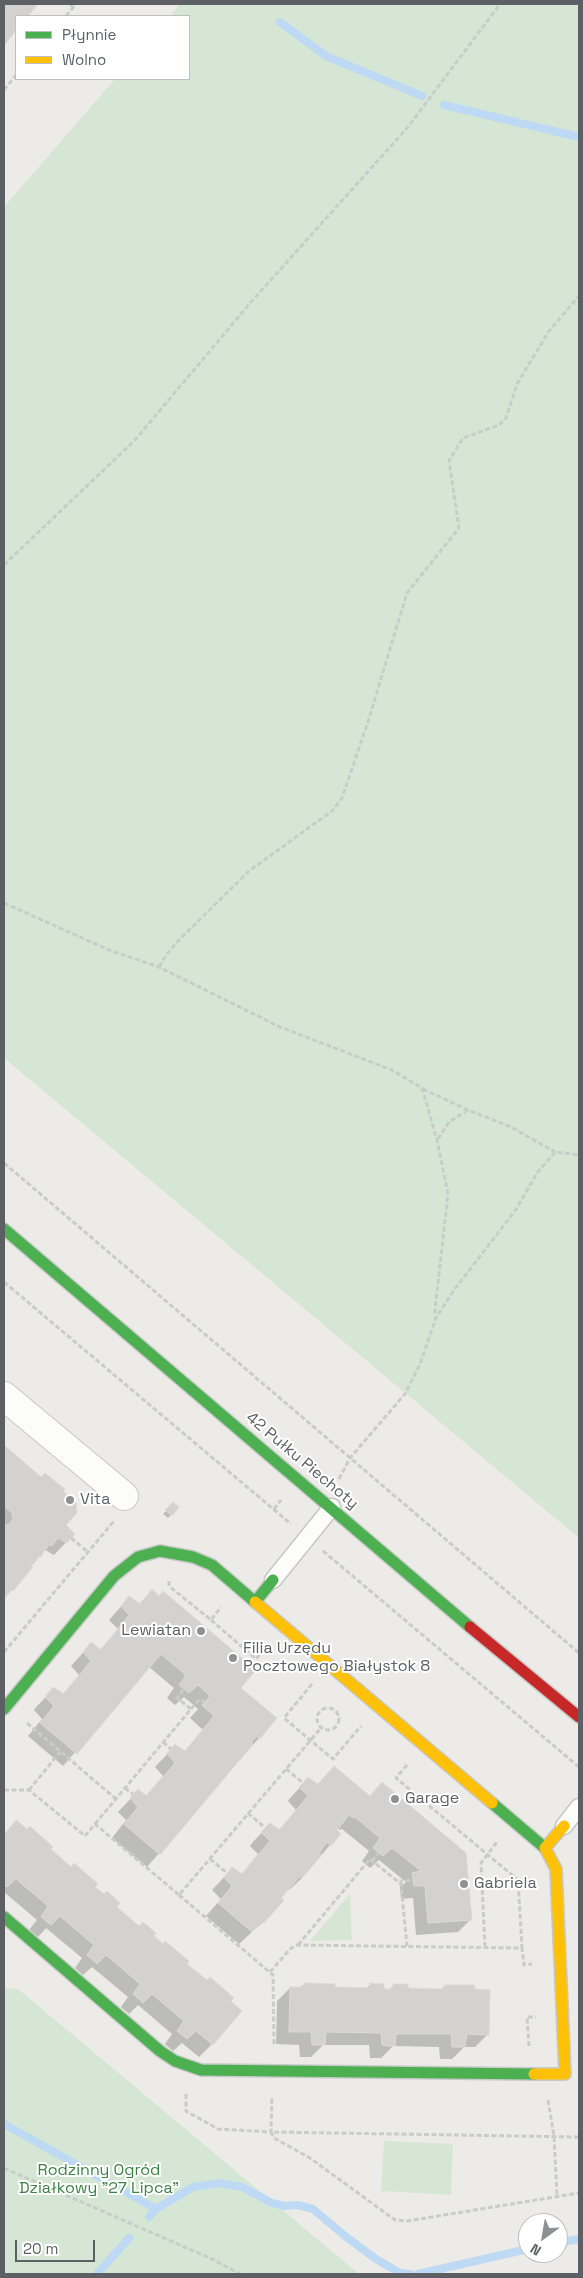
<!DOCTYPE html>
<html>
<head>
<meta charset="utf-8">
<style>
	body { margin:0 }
	#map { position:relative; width:583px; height:2278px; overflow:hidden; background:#ecebe7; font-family:"Space Grotesk",sans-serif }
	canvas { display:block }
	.frame { position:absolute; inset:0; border:5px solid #5c5f64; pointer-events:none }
	.legend { position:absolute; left:15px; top:15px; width:175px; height:65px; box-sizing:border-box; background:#fff; border:1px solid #bebfc1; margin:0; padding:6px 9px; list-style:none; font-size:15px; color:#5c5f64 }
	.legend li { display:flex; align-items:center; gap:10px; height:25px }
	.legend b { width:25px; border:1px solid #bebfc1 }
	.north { position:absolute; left:518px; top:2213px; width:50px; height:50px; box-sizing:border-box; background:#fff; border:1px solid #bebfc1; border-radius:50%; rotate:212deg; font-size:14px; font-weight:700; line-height:20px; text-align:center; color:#5c5f64 }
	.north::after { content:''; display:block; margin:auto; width:18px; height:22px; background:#8e9092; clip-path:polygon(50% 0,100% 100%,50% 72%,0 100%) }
	.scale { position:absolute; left:15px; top:2240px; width:80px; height:22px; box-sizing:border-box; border:2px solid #5c5f64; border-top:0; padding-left:6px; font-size:15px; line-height:18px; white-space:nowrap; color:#5c5f64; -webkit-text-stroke:4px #fff; paint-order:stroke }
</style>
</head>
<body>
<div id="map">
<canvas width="583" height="2278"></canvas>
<div class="frame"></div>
<ul class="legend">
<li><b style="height:6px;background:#4caf50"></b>Płynnie</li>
<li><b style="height:6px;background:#ffc107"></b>Wolno</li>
</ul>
<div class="north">N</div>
<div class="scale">20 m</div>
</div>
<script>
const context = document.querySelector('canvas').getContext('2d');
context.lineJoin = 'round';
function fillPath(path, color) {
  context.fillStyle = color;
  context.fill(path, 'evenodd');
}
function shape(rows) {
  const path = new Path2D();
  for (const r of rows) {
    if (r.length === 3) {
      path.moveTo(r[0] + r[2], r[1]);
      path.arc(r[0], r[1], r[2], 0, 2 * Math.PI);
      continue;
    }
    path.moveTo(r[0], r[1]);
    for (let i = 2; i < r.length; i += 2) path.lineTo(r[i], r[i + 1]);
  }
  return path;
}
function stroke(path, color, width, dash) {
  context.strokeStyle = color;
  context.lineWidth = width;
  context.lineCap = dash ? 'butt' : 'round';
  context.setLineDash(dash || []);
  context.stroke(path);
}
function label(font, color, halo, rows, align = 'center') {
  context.font = font + ' "Space Grotesk",sans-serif';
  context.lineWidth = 4;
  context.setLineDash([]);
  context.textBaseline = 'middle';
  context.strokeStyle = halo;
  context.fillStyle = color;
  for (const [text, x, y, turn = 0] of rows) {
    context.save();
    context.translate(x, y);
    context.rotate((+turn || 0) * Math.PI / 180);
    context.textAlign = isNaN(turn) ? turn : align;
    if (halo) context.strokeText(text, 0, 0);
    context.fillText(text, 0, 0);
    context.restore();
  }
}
fillPath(shape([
	[180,4,579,4,579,1538,4,1058,4,207,115,79,189,79,189,16,170,16],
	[350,1894,352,1940,310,1941],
	[4,1988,18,1989,359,2274,4,2274],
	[384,2141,453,2144,451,2195,381,2191]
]), '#d5e7d4');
fillPath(shape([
	[4,4,36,4,26,16,16,16,16,28,4,44],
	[4,1447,41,1478,62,1492,65,1525,74,1534,54,1555,45,1550,4,1599],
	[173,1504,177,1508,168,1518,163,1514],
	[152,1591,239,1688,259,1738,147,1867,112,1838,126,1820,118,1812,138,1791,146,1796,163,1776,155,1767,175,1746,184,1752,203,1730,190,1718,198,1709,184,1697,175,1705,167,1698,174,1688,149,1667,63,1766,28,1736,42,1719,34,1710,37,1706,54,1689,63,1694,79,1675,71,1666,91,1644,100,1650,118,1629,109,1620,117,1611,129,1598,138,1605],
	[334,1767,471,1919,458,1932,416,1935,413,1898,401,1899,400,1887,406,1882,379,1860,370,1868,362,1861,369,1851,342,1829,340,1830,337,1828,335,1830,339,1834,330,1845,302,1878,289,1890,287,1888,279,1898,282,1900,263,1922,239,1944,206,1916,221,1899,212,1890,232,1869,241,1875,258,1854,250,1846,253,1842,270,1824,279,1830,296,1810,288,1801,291,1797,308,1779,317,1785],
	[16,1822,139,1927,229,2001,212,2044,199,2057,182,2043,173,2051,165,2044,172,2034,138,2005,129,2014,121,2007,128,1997,92,1967,83,1975,75,1968,82,1958,46,1928,38,1937,29,1930,37,1920,4,1892,4,1835],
	[304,1984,334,1989,366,1989,370,1985,389,1990,394,1985,407,1989,440,1990,445,1986,488,2034,475,2047,464,2047,452,2059,440,2059,439,2047,393,2046,381,2058,370,2058,369,2045,323,2045,311,2057,300,2057,299,2045,276,2044,277,2001,290,1988,300,1988]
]), '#0003');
stroke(shape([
	[280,22,326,56,422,96],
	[444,105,579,137],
	[4,2124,156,2209],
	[149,2217,156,2209,193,2187,219,2183,242,2187,272,2203,284,2206,297,2205,313,2209,345,2236,376,2259,400,2273,410,2274],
	[558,2243,579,2239],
	[97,2274,129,2238],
	[418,2274,528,2249]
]), '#bed9f3', 8);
const building = shape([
	[4,4,38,4,28,16,16,16,16,30,4,46,4,4],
	[4,1445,41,1477,45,1473,65,1489,63,1491,76,1502,77,1513,66,1525,75,1534,67,1543,58,1538,52,1546,50,1544,42,1554,43,1555,41,1557,40,1556,31,1566,33,1567,13,1591,11,1589,4,1598,4,1523,8,1526,13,1519,12,1513,4,1506,4,1445],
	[173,1502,179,1507,172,1516,165,1510,173,1502],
	[152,1589,159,1596,163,1591,256,1670,241,1688,277,1718,260,1739,257,1736,251,1742,253,1744,160,1855,124,1824,138,1807,130,1798,138,1789,147,1796,175,1763,167,1753,175,1744,185,1751,214,1716,202,1705,210,1696,198,1685,189,1693,179,1685,186,1675,161,1654,77,1754,40,1723,54,1706,45,1697,53,1687,64,1694,91,1661,83,1652,91,1642,101,1650,129,1615,121,1606,129,1596,140,1604,152,1589],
	[334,1766,370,1796,382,1782,466,1853,472,1920,428,1923,425,1886,414,1886,412,1873,421,1871,392,1848,383,1856,373,1848,380,1838,355,1817,354,1818,349,1815,337,1830,341,1834,331,1846,327,1842,319,1853,322,1855,302,1878,300,1876,281,1898,284,1900,264,1923,262,1921,252,1932,218,1903,232,1886,224,1877,232,1867,242,1874,270,1841,261,1832,270,1823,280,1830,308,1796,299,1787,303,1783,308,1777,318,1784,334,1766],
	[16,1820,27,1829,30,1826,53,1847,51,1849,71,1867,74,1863,98,1884,95,1887,104,1894,107,1891,120,1903,117,1907,139,1926,143,1922,156,1933,154,1936,163,1944,165,1941,189,1961,187,1964,207,1980,210,1977,234,1998,231,2001,242,2011,213,2045,196,2031,187,2039,177,2031,184,2021,152,1994,143,2003,133,1994,140,1984,106,1955,97,1964,87,1955,94,1945,60,1916,51,1925,41,1917,48,1906,16,1879,7,1887,4,1885,4,1835,16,1820],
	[304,1983,335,1984,335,1987,370,1988,370,1983,384,1984,384,1989,393,1989,393,1984,408,1984,408,1988,444,1989,444,1985,475,1985,475,1989,490,1990,489,2035,467,2034,465,2047,452,2047,451,2034,396,2034,395,2046,387,2046,382,2045,381,2033,326,2032,325,2045,312,2045,311,2032,289,2032,290,1987,304,1987,304,1983]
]);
fillPath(building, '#d3d2d0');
stroke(building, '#dbdad6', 1);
const lane = shape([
	[273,1580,332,1507],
	[564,1826,579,1807]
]);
const street = shape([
	[4,1396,124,1496]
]);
const fast = shape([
	[4,1229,470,1627],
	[4,1709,114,1576,138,1557,160,1551,193,1557,212,1565,255,1602,273,1580],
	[492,1803,545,1848],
	[4,1917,160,2051,175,2061,201,2070,534,2074]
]);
const slow = shape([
	[255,1602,492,1803],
	[534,2074,565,2074,556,1869,545,1848,564,1826]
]);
const jam = shape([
	[470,1627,579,1717]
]);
stroke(lane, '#c8c7c7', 19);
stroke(street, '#c8c7c7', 30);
stroke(fast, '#c8c9c9', 14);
stroke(slow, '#c8c9c9', 14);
stroke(jam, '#c8c9c9', 14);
stroke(shape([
	[70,4,73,7],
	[66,16,76,4],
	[4,90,16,75],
	[4,565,135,440,251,302,408,127,500,4],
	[4,903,109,950,159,967,280,1027,392,1070,422,1088,437,1140,448,1194,435,1310,436,1318],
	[159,967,166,955,179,940,249,871,332,811,342,798,367,725,407,593,459,528,449,461,463,438,499,425,506,418,517,384,549,331,579,296],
	[423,1089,468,1110,511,1127,555,1152],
	[438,1139,449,1122,468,1110],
	[4,1163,579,1653],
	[4,1282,291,1524],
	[339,1479,350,1458,405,1394,420,1364,436,1318,454,1290,515,1211,537,1173,555,1152,579,1155],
	[274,1509,281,1500],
	[71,1538,88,1552],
	[323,1551,579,1767],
	[169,1581,169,1586,211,1620,221,1607],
	[211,1620,256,1659,267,1645],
	[4,1652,114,1521],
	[312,1684,284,1718,310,1740,333,1759,361,1726],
	[328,1719,11],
	[191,1709,200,1699,204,1702],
	[27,1723,116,1799],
	[163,1742,171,1749],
	[407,1765,396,1778,518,1880,522,1948],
	[286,1769,303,1783],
	[125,1788,133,1794],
	[4,1790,29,1790,85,1836,95,1824,179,1895,321,1728],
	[29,1790,60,1752],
	[248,1813,265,1828],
	[95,1824,191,1709,177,1698,184,1689],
	[210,1859,227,1873],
	[372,1861,379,1853],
	[518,1880,529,1879],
	[401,1884,401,1881,413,1880],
	[179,1895,273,1975,274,2045],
	[298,1945,370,1859,401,1884,407,1946],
	[485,1947,481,1863,497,1842],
	[270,1972,291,1948,298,1945,522,1948,524,1965,532,1964],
	[529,2046,527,2017,536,2017],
	[186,2094,186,2111,218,2129,271,2132,272,2096],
	[548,2100,554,2136,557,2196],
	[579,2137,271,2132,274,2138,310,2158,395,2220,407,2221,579,2193],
	[4,2168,212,2259,240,2274]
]), '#c8ccca', 3, [5, 2.5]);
stroke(lane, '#fcfcfb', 16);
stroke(street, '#fcfcfb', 28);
stroke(fast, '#4caf50', 11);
stroke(slow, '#ffc107', 11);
stroke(jam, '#c62828', 11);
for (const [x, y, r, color] of [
	[70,1500,5,"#8e9092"],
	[201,1631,5,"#8e9092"],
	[233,1658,5,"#8e9092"],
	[395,1799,5,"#8e9092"],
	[464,1884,5,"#8e9092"]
]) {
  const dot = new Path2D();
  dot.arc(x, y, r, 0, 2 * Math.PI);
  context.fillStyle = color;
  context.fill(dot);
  stroke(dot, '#fff', 2);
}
label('16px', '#5c5f64', '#fff', [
	["42 Pułku Piechoty",302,1461,40]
]);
label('16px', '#5c5f64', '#fff', [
	["Vita",80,1500],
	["Lewiatan",191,1631,"right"],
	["Filia Urzędu",243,1649],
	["Pocztowego Białystok 8",243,1667],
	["Garage",405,1799],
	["Gabriela",474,1884]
], 'left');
label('16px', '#3d8245', '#fff', [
	["Rodzinny Ogród",99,2171],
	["Działkowy \"27 Lipca\"",99,2189]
]);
</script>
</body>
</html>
